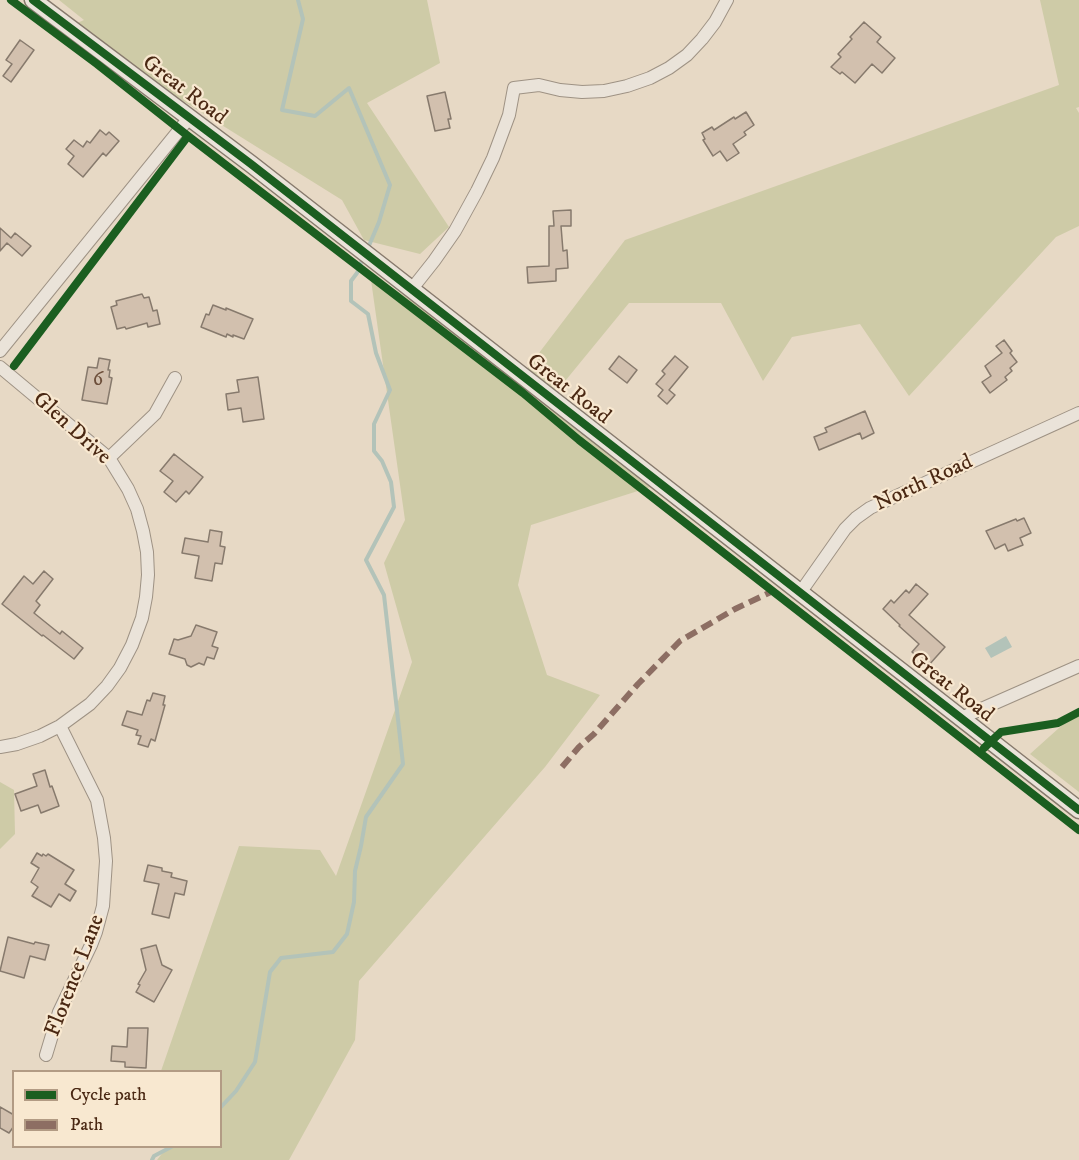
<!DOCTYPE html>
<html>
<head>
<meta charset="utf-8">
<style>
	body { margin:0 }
	#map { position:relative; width:1079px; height:1160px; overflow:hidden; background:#e7d9c5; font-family:"IM FELL DW Pica",serif }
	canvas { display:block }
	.legend { position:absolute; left:12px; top:1070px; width:210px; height:78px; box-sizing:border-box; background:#f8e8d0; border:2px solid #b29b84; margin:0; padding:8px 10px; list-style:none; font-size:18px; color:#4a2813 }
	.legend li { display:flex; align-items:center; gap:12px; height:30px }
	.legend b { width:30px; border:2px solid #b29b84 }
</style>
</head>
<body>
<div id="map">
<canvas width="1079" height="1160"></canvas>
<ul class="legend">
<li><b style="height:8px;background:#1b5e20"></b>Cycle path</li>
<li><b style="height:8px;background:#8d6e63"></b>Path</li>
</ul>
</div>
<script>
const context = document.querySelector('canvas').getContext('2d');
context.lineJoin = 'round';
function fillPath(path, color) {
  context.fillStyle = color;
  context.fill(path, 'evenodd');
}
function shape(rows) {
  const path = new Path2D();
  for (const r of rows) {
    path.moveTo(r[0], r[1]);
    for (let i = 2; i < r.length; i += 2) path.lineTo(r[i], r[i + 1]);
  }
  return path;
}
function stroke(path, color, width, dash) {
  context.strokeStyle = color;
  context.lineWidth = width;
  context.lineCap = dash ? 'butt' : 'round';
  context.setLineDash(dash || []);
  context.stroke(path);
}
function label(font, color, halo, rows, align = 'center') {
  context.font = font + ' "IM FELL DW Pica",serif';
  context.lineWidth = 4.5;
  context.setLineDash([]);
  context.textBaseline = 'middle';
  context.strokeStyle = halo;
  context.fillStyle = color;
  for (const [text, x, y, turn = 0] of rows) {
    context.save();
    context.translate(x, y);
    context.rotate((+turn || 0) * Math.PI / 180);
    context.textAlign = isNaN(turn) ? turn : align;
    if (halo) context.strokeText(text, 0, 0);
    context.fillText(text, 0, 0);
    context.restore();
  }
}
fillPath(shape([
	[59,0,427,0,440,63,367,103,449,227,420,254,364,240,342,200,66,28,84,20],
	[1040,0,1079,0,1079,107,1076,108,1079,113,1079,226,1056,237,909,396,860,324,792,337,763,381,721,303,629,303,552,397,663,483,531,525,518,585,547,675,600,695,545,767,359,981,355,1040,289,1160,157,1160,167,1147,220,1146,220,1072,161,1071,239,846,320,850,336,876,412,662,384,563,405,520,370,273,523,374,625,240,1059,85],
	[1079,710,1079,792,1030,754],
	[0,782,14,790,15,834,0,849]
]), '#cecba7');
fillPath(shape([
	[1006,636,1012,647,991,658,985,648]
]), '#b3c3b9');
stroke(shape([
	[298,0,303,19,282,110,315,116,349,88,390,185,379,222,368,248],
	[220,1108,236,1091,255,1062,270,972,281,958,333,952,347,934,354,902,355,871,361,846,366,817,403,764,384,595,366,560,394,507,391,482,382,461,374,451,374,424,390,390,376,353,368,314,351,301,351,281,357,273,363,258],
	[152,1160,154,1156,173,1146]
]), '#b3c3b9', 4);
const building = shape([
	[864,22,881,37,877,42,895,58,882,73,872,64,855,83,842,72,840,74,831,67,841,57,838,54,852,39,850,37,864,22],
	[20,40,34,50,11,82,3,76,12,64,6,60,20,40],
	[445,92,451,119,448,119,450,128,435,131,427,96,445,92],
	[746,112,754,125,744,132,746,135,733,144,739,153,727,161,720,151,713,156,703,140,705,139,702,133,712,127,714,130,734,117,735,119,746,112],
	[100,130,106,135,109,132,119,141,106,156,103,153,83,177,68,164,74,156,66,149,74,140,83,147,87,141,90,143,100,130],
	[571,210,571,226,561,226,563,251,567,250,568,268,556,269,556,281,528,283,527,267,549,266,549,226,554,226,553,211,571,210],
	[0,228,11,238,15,233,31,246,22,256,7,243,0,251,0,228],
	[142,294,144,298,149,297,153,311,157,310,160,324,148,327,147,323,126,329,125,327,117,329,111,307,117,305,116,301,142,294],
	[213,305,226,310,226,308,253,319,244,339,233,335,233,337,227,334,226,337,201,327,206,314,209,315,213,305],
	[1004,340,1012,351,1010,353,1017,362,1010,368,1012,371,1005,377,1007,380,990,393,982,382,991,376,985,366,1002,353,996,346,1004,340],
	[619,356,637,370,627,383,609,369,619,356],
	[675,356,688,367,669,390,675,395,667,404,658,396,663,390,656,384,665,374,662,371,675,356],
	[99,358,110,360,108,370,110,370,109,377,112,378,107,404,82,400,88,367,97,368,99,358],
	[258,377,264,419,243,422,241,408,228,410,226,394,239,392,237,380,258,377],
	[865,411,874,433,862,439,860,433,819,450,814,437,827,432,825,428,865,411],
	[174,454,203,477,189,494,186,491,176,502,164,492,173,481,160,471,174,454],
	[1024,518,1031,533,1020,538,1023,545,1008,551,1005,544,995,549,986,531,1016,519,1017,521,1024,518],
	[210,530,222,532,220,546,225,547,222,564,215,563,212,581,195,578,199,556,182,553,185,538,208,542,210,530],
	[44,571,53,579,36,601,40,605,34,613,60,634,62,631,83,648,74,659,43,635,42,636,2,604,24,576,33,584,44,571],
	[916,584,928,594,909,615,945,647,928,666,912,652,919,644,899,626,900,625,883,609,891,600,894,603,906,590,909,593,916,584],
	[196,625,217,632,212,646,218,648,214,659,207,657,204,665,199,663,191,667,187,665,185,659,169,654,174,639,178,640,191,636,196,625],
	[153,693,165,696,163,705,165,705,155,741,151,739,148,747,138,744,141,736,136,735,138,730,122,725,127,711,142,715,147,700,150,701,153,693],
	[45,770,50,787,52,786,59,806,41,813,38,805,21,811,15,794,37,786,33,774,45,770],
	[37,853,42,856,43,854,46,856,48,854,74,870,65,884,76,891,70,901,59,894,51,907,32,896,38,887,31,882,39,868,31,863,37,853],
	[148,865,162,868,162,871,172,873,171,877,187,881,184,895,175,893,169,918,152,914,159,884,144,881,148,865],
	[8,937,34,944,35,942,49,945,45,960,30,956,24,978,0,971,8,937],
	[156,945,162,965,172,970,154,1002,136,992,140,985,138,984,146,970,141,949,156,945],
	[128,1028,148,1028,146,1068,125,1067,125,1062,111,1061,112,1046,127,1047,128,1028],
	[0,1107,14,1115,14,1126,9,1133,0,1128,0,1107]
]);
fillPath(building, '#d2c0ae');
stroke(building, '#877a6d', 1.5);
const street = shape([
	[411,290,434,261,455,231,477,191,493,158,509,115,514,88,539,85,560,90,582,92,604,91,627,86,650,78,669,68,687,55,702,39,715,22,727,0],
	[0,351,189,118],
	[0,367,109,458,128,489,137,509,143,531,147,552,148,575,146,597,142,618,132,645,120,668,107,686,90,704,60,726,40,736,17,744,0,747],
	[109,458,155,414,175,378],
	[800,593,845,529,856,518,870,508,1079,413],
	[961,718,1079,666],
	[46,1055,59,1012,91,945,96,932,103,906,106,861,104,838,97,800,60,726]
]);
const secondary = shape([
	[33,0,251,164,1079,810]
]);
stroke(street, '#9e9284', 14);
stroke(secondary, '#877a6d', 19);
stroke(street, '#eae3d9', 12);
stroke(secondary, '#eae3d9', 16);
stroke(shape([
	[562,767,579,747,594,734,638,684,680,641,735,609,773,591]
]), '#8d6e63', 6, [12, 6]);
stroke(shape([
	[11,0,97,64,188,136,523,393,579,440,1079,830],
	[33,0,251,164,1079,810],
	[14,366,188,136],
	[984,748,1001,732,1058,723,1079,712]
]), '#1b5e20', 8);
label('20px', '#6c4e3a', null, [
	["6",98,381]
]);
label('22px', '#4a2813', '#f8e8d0', [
	["Great Road",184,91,37],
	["Great Road",568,390,38],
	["Glen Drive",71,429,42],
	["North Road",924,484,-25],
	["Great Road",951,688,38],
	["Florence Lane",76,976,-69]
]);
</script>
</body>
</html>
